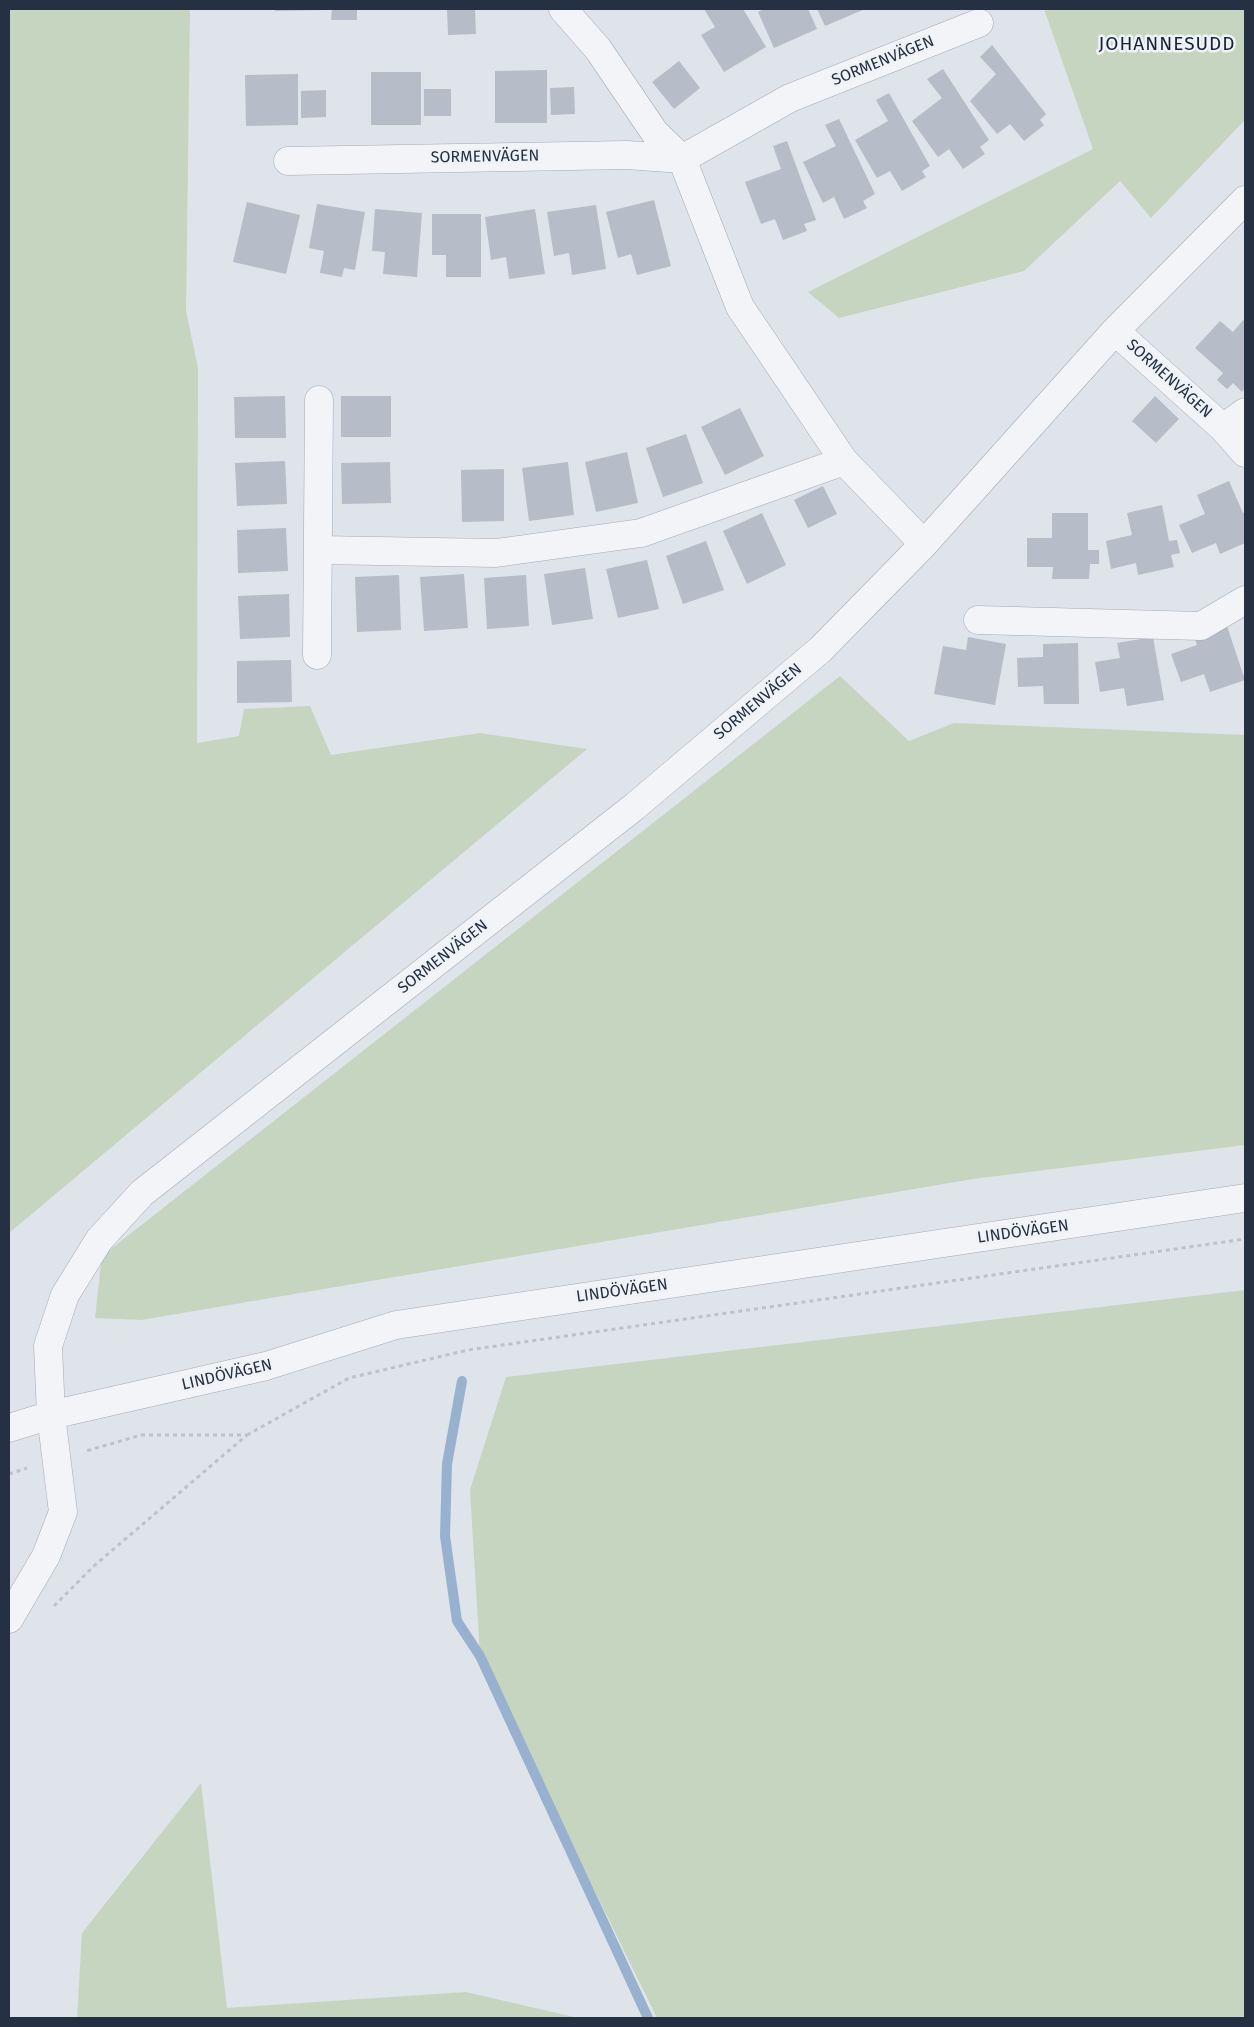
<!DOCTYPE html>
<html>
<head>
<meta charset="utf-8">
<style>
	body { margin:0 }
	#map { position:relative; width:1254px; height:2027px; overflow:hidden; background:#dfe3ea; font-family:"Fira Sans",sans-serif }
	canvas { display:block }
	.frame { position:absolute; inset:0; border:10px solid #263043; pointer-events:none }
</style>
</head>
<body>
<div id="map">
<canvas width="1254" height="2027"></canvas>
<div class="frame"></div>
</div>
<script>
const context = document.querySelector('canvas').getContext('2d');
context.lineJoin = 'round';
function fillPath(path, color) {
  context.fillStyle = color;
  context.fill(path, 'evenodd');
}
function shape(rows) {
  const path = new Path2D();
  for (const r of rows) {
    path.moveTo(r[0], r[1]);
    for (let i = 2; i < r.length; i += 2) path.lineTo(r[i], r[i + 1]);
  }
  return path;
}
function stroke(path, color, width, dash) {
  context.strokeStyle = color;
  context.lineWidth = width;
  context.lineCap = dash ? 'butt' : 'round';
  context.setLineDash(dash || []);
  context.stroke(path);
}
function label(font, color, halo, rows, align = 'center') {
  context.font = font + ' "Fira Sans",sans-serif';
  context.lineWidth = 5;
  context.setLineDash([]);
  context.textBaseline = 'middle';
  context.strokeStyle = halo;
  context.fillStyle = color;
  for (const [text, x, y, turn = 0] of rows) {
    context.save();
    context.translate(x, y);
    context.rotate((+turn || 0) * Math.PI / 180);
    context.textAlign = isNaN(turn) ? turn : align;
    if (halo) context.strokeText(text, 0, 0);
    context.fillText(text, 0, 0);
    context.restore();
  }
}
fillPath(shape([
	[9,9,190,9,186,311,198,368,197,743,239,736,244,709,310,706,331,755,480,733,587,749,9,1233],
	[1044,9,1245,9,1245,120,1151,218,1120,181,1024,271,839,318,808,292,1093,149],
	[840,676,909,741,954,723,1245,735,1245,1145,973,1179,141,1320,95,1318,102,1256],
	[1245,1290,1245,2018,657,2018,480,1656,470,1490,506,1377],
	[201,1783,227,2008,466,1992,578,2018,77,2018,82,1933]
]), '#c5d5c0');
stroke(shape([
	[462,1381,447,1464,445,1536,457,1621,480,1656,648,2018]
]), '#97b1ce', 10);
fillPath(shape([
	[275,9,327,9,327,10,275,11],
	[332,9,357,9,357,20,331,20],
	[447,9,475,9,476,34,448,35],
	[704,9,743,9,766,47,724,72,701,35,715,27],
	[764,9,808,9,817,29,774,48,758,12],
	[817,9,865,9,825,26],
	[992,45,1046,114,1040,120,1044,125,1024,141,1010,124,997,134,970,101,996,74,980,57],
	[679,61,700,88,674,109,652,82],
	[943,69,989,140,980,147,985,154,963,169,949,149,938,157,912,121,942,98,927,79],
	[547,70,547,123,495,123,495,71],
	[371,72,421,72,421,125,371,125],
	[298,74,298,125,246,126,245,75],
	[574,87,575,114,551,115,550,88],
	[424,89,451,89,451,116,424,116],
	[326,90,326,117,301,118,301,91],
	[889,93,930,166,922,171,926,177,902,191,890,171,877,178,855,140,888,121,876,100],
	[839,119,875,194,863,201,867,208,844,219,834,197,823,203,803,162,836,146,825,125],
	[787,141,816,220,804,224,807,231,783,240,775,219,761,224,745,182,781,169,773,146],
	[654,200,671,266,637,275,631,254,618,258,606,212],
	[247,202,300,215,286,274,233,262],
	[317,204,365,212,355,270,344,268,342,277,320,273,324,251,309,248],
	[596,205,606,269,572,275,569,253,554,256,547,212],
	[375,209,422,213,417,277,383,274,385,252,372,251],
	[535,209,545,274,509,279,506,257,491,260,485,217],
	[432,214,481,214,481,277,446,277,446,255,432,255],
	[1243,320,1245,322,1245,388,1242,392,1233,383,1227,389,1217,380,1223,373,1195,348,1220,321,1233,332],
	[285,396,286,438,235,438,234,397],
	[341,396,391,396,391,437,341,437],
	[1155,396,1179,419,1156,443,1132,421],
	[740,408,764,456,725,475,701,427],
	[686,434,703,483,663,497,646,448],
	[627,452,638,503,596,512,585,462],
	[285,461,287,504,237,506,235,463],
	[390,462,391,503,342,504,341,463],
	[568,462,574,515,529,521,522,468],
	[504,469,504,521,462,522,461,470],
	[1229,481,1243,513,1245,512,1245,543,1220,554,1216,543,1192,553,1179,525,1205,514,1197,495],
	[823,486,837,514,808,528,794,500],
	[1162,505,1169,541,1177,540,1180,553,1171,555,1174,567,1138,575,1136,563,1111,569,1106,541,1132,535,1127,513],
	[762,513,786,565,747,584,723,531],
	[1052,513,1088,513,1088,550,1099,550,1099,564,1090,564,1089,579,1052,579,1053,567,1027,567,1027,538,1052,538],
	[286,528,288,571,238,573,237,530],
	[706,541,724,590,683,604,666,556],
	[647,560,659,609,618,618,606,569],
	[585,568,593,619,552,625,544,574],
	[464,574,468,628,424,631,420,577],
	[399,575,401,630,357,632,355,577],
	[526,575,529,626,487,629,484,578],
	[289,594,290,637,240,639,238,596],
	[1225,620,1245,680,1210,692,1204,674,1181,682,1171,654,1197,645,1192,631],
	[968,637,1006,644,995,705,934,694,943,646,966,650],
	[1153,637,1164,700,1127,706,1124,688,1100,692,1095,662,1120,658,1117,643],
	[1078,643,1079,704,1044,704,1043,686,1018,687,1017,658,1043,657,1043,644],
	[291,660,292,702,237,703,237,661]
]), '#b6bcc8');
const minor = shape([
	[563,9,598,49,655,133,682,159,740,307,844,461,924,544],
	[288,161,627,155,682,159,790,98,979,23],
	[1115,331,1223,428,1245,412],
	[1223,428,1245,453],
	[318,550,496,553,641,533,844,461],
	[978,620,1201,626,1245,600],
	[317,655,319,400],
	[9,1428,51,1415,266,1366,396,1325,1245,1198],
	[9,1619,46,1556,63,1512,51,1415,48,1346,65,1295,99,1240,142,1193,634,807,821,649,924,544,1115,331,1245,200]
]);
stroke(minor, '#a4aab5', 29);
stroke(shape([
	[247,1435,349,1378,468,1350,1245,1239],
	[9,1474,27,1468],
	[54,1606,95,1565,247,1435,141,1435,86,1451]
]), '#bec1c9', 3, [4, 4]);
stroke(minor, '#f3f4f8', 28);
label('16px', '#263043', '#eff2f7', [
	["SORMENVÄGEN",883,61,-22],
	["SORMENVÄGEN",485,157,-1],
	["SORMENVÄGEN",1169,379,42],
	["SORMENVÄGEN",758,702,-40],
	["SORMENVÄGEN",443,957,-38],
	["LINDÖVÄGEN",1023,1232,-8],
	["LINDÖVÄGEN",622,1291,-8],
	["LINDÖVÄGEN",227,1375,-13]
]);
context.letterSpacing = '1px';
label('19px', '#192234', '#eff2f7', [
	["JOHANNESUDD",1167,45]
]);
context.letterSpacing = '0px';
</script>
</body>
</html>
